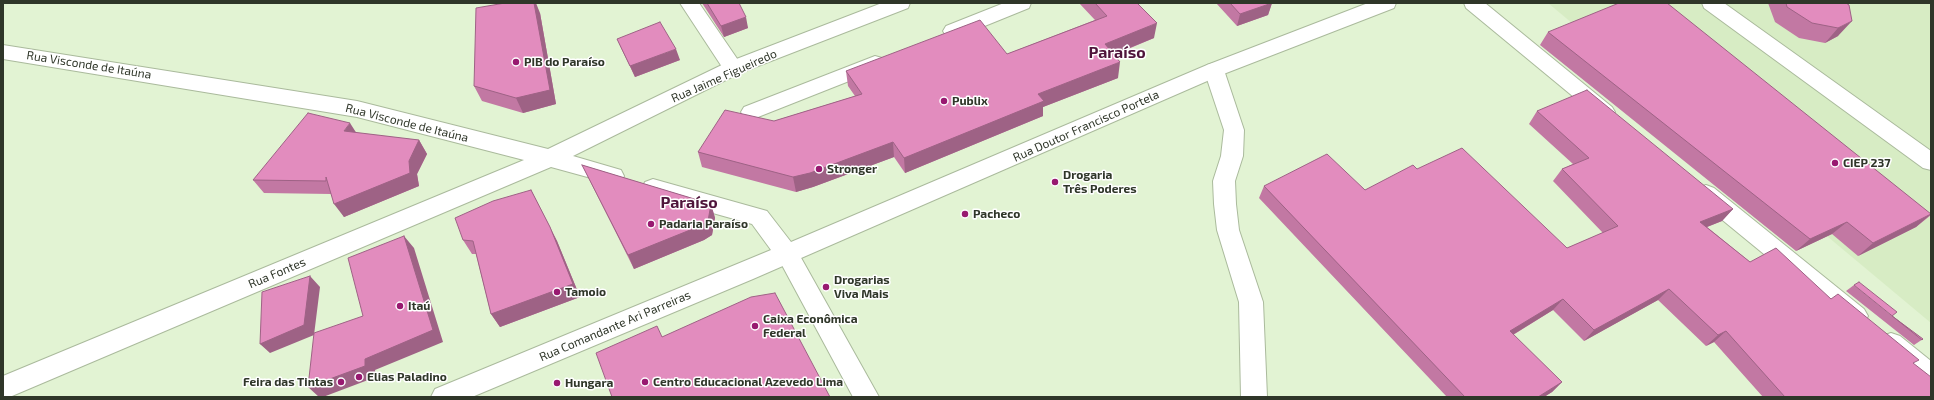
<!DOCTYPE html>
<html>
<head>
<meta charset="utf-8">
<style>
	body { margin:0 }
	#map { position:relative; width:1934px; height:400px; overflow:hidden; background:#e2f3d3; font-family:"Exo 2",sans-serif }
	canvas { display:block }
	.frame { position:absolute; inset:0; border:4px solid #2f3629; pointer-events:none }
</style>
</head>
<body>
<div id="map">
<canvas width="1934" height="400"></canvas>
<div class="frame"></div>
</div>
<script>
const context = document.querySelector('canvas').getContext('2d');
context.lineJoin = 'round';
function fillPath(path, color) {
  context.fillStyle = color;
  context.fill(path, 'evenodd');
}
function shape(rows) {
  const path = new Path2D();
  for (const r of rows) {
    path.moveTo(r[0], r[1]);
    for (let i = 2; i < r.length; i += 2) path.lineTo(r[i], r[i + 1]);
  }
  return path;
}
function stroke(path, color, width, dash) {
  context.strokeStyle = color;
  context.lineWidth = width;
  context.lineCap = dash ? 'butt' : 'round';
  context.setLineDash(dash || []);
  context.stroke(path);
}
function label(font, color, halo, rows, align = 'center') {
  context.font = font + ' "Exo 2",sans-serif';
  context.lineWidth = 3;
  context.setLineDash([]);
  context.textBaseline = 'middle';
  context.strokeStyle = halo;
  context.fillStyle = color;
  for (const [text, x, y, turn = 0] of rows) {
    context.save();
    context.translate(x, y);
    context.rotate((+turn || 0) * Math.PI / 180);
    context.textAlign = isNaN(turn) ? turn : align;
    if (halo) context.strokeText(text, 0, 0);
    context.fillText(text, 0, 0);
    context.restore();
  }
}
fillPath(shape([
	[1548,3,1931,3,1931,323]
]), '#d7ecc4');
const minor = shape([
	[680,3,699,3,740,63,743,68,740,73,733,75,726,73,680,3],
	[1004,3,1031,3,1029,8,960,36,953,38,946,36,943,31,946,26,1004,3],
	[1464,3,1485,3,1612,107,1615,112,1612,117,1605,120,1598,117,1466,8,1464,3],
	[1702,3,1724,3,1931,151,1931,170,1923,168,1704,8,1702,3],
	[875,56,882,58,885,63,882,68,758,117,751,120,744,117,741,112,744,107,875,56],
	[1214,63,1221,65,1224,70,1244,130,1243,156,1235,181,1236,204,1239,230,1263,302,1267,397,1241,397,1239,302,1217,230,1214,204,1213,181,1221,156,1224,130,1204,70,1207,65,1214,63],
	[1706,185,1714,188,1864,309,1868,316,1864,323,1856,326,1848,323,1698,200,1695,194,1698,188,1706,185],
	[787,245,795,247,879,397,853,397,776,254,779,247,787,245],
	[1891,333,1900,336,1931,361,1931,387,1922,384,1882,352,1879,344,1882,336,1891,333]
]);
const major = shape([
	[882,3,910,3,908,8,740,73,573,156,621,170,624,176,621,182,613,184,551,167,12,396,3,397,3,376,524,160,357,117,3,59,3,45,357,101,548,149,726,63,882,3],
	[1368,3,1396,3,1394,8,1221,75,753,279,472,397,431,397,435,389,771,250,752,224,645,194,642,188,645,182,653,179,767,211,791,242,1207,65,1368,3]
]);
stroke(minor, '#aaba9c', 2);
stroke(major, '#aaba9c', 2);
fillPath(minor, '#fff');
fillPath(major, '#fff');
fillPath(shape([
	[702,3,739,3,748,28,724,37],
	[1079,3,1137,3,1154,38,1114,55,1118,78,1043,107,1043,116,905,173,894,157,813,187,796,192,702,167,698,152,774,121,855,96,848,86,846,71,1007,54,1095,20],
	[1216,3,1272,3,1268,15,1237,26],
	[1768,3,1846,3,1838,36,1825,43,1799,38,1775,22],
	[540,13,556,104,523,113,482,101,474,86],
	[1548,32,1931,215,1916,227,1858,256,1832,234,1796,251,1540,45],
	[617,39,680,60,635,77,622,50],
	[1537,111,1733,209,1722,221,1707,227,1750,262,1831,299,1913,364,1931,397,1763,397,1714,342,1706,346,1658,300,1584,341,1553,310,1513,335,1562,382,1552,392,1544,397,1447,397,1259,198,1264,186,1365,190,1417,169,1567,248,1603,233,1553,181,1562,169,1573,164,1529,124],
	[356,133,419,140,427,154,417,174,419,186,344,217,331,194,264,193,253,180],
	[582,165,711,204,715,218,712,235,704,240,634,269],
	[531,190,557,241,580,297,500,327,491,314,476,254,472,254,463,240],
	[1854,285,1892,316,1923,339,1914,345,1846,291]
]), '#c278a3');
fillPath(shape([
	[534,3,536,3,540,13,556,104,523,113,516,98],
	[1272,3,1268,15,1237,26,1240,14],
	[746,17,748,28,724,37,721,26],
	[1852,21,1838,36,1825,43,1838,28],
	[1157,23,1154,38,1102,59,1105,44],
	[676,49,680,60,635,77,630,66],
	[1120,62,1118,78,1043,107,1043,116,905,173,904,158,1038,94],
	[350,123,359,137,344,131],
	[419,140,427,154,417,174,419,186,344,217,334,204,409,161],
	[893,142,894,157,813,187,796,192,793,177],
	[531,190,557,241,580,297,500,327,491,314],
	[711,204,715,218,712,235,704,240,634,269,628,255],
	[1733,209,1722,221,1689,234,1700,222],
	[1931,214,1916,227,1858,256,1873,243],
	[1847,222,1832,234,1796,251,1810,239],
	[404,236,414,248,443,342,375,370,376,377,323,397,319,397,308,387,365,359],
	[310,276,320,287,314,335,270,353,260,344],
	[1669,289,1658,300,1584,341,1594,330],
	[1563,299,1553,310,1501,342,1510,331],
	[1726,331,1714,342,1706,346,1718,335],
	[1562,382,1552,392,1544,397,1538,397]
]), '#9e6285');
const building = shape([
	[505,3,534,3,550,90,516,98,474,86,476,8,505,3],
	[707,3,739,3,746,17,721,26,707,3],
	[1095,3,1137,3,1157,23,1105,44,1120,62,1038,94,1044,101,904,158,893,142,810,173,793,177,698,152,725,110,774,121,862,94,846,71,980,20,1007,54,1107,16,1095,3],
	[1230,3,1272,3,1240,14,1230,3],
	[1619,3,1667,3,1931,214,1873,243,1847,222,1810,239,1548,32,1619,3],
	[1786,3,1846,3,1849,5,1852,21,1838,28,1812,23,1787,7,1786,3],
	[660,22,676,49,630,66,617,39,660,22],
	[1587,90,1733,209,1700,222,1750,262,1776,248,1831,299,1838,294,1919,360,1913,363,1931,377,1931,397,1785,397,1726,331,1718,335,1669,289,1594,330,1563,299,1510,331,1562,382,1538,397,1465,397,1264,186,1327,154,1365,190,1413,165,1417,169,1462,148,1567,248,1618,226,1562,169,1589,158,1537,111,1587,90],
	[308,113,350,123,344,131,419,140,409,161,410,173,334,204,326,177,326,181,253,180,308,113],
	[582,165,711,204,708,221,700,226,628,255,582,165],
	[531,190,550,227,573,284,491,314,473,241,463,240,455,218,493,201,531,190],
	[404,236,433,330,365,359,365,366,308,387,314,333,363,316,348,258,404,236],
	[310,276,304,325,260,344,262,292,310,276],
	[1859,282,1897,312,1892,316,1923,339,1922,340,1854,285,1859,282],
	[775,293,830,397,612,397,596,353,657,326,662,337,751,297,775,293]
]);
fillPath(building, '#e28cbe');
stroke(building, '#9e6285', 1);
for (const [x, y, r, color] of [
	[516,62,4,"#981970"],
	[944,101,4,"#981970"],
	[1835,163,4,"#981970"],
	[819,169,4,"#981970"],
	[1055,182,4,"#981970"],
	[965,214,4,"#981970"],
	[651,224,4,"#981970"],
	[826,287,4,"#981970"],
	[557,292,4,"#981970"],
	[400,306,4,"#981970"],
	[755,326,4,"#981970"],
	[359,377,4,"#981970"],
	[341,382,4,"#981970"],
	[645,382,4,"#981970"],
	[557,383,4,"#981970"]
]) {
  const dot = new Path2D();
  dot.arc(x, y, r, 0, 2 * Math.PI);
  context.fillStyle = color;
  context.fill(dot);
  stroke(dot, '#fff', 1.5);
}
label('bold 12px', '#2f3629', '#fff', [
	["PIB do Paraíso",524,62],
	["Publix",952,101],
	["CIEP 237",1843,163],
	["Stronger",827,169],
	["Drogaria",1063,175],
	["Três Poderes",1063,189],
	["Pacheco",973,214],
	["Padaria Paraíso",659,224],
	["Drogarias",834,280],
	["Viva Mais",834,294],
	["Tamoio",565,292],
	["Itaú",408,306],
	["Caixa Econômica",763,319],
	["Federal",763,333],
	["Elias Paladino",367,377],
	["Feira das Tintas",333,382,"right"],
	["Centro Educacional Azevedo Lima",653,382],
	["Hungara",565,383]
], 'left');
label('12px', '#2f3629', '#fff', [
	["Rua Visconde de Itaúna",89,65,9],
	["Rua Jaime Figueiredo",724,76,-24],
	["Rua Visconde de Itaúna",407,123,14],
	["Rua Doutor Francisco Portela",1086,126,-24],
	["Rua Fontes",277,273,-23],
	["Rua Comandante Ari Parreiras",615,326,-23]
]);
label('bold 16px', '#4f143b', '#fff', [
	["Paraíso",1117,53],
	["Paraíso",689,203]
]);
</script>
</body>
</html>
